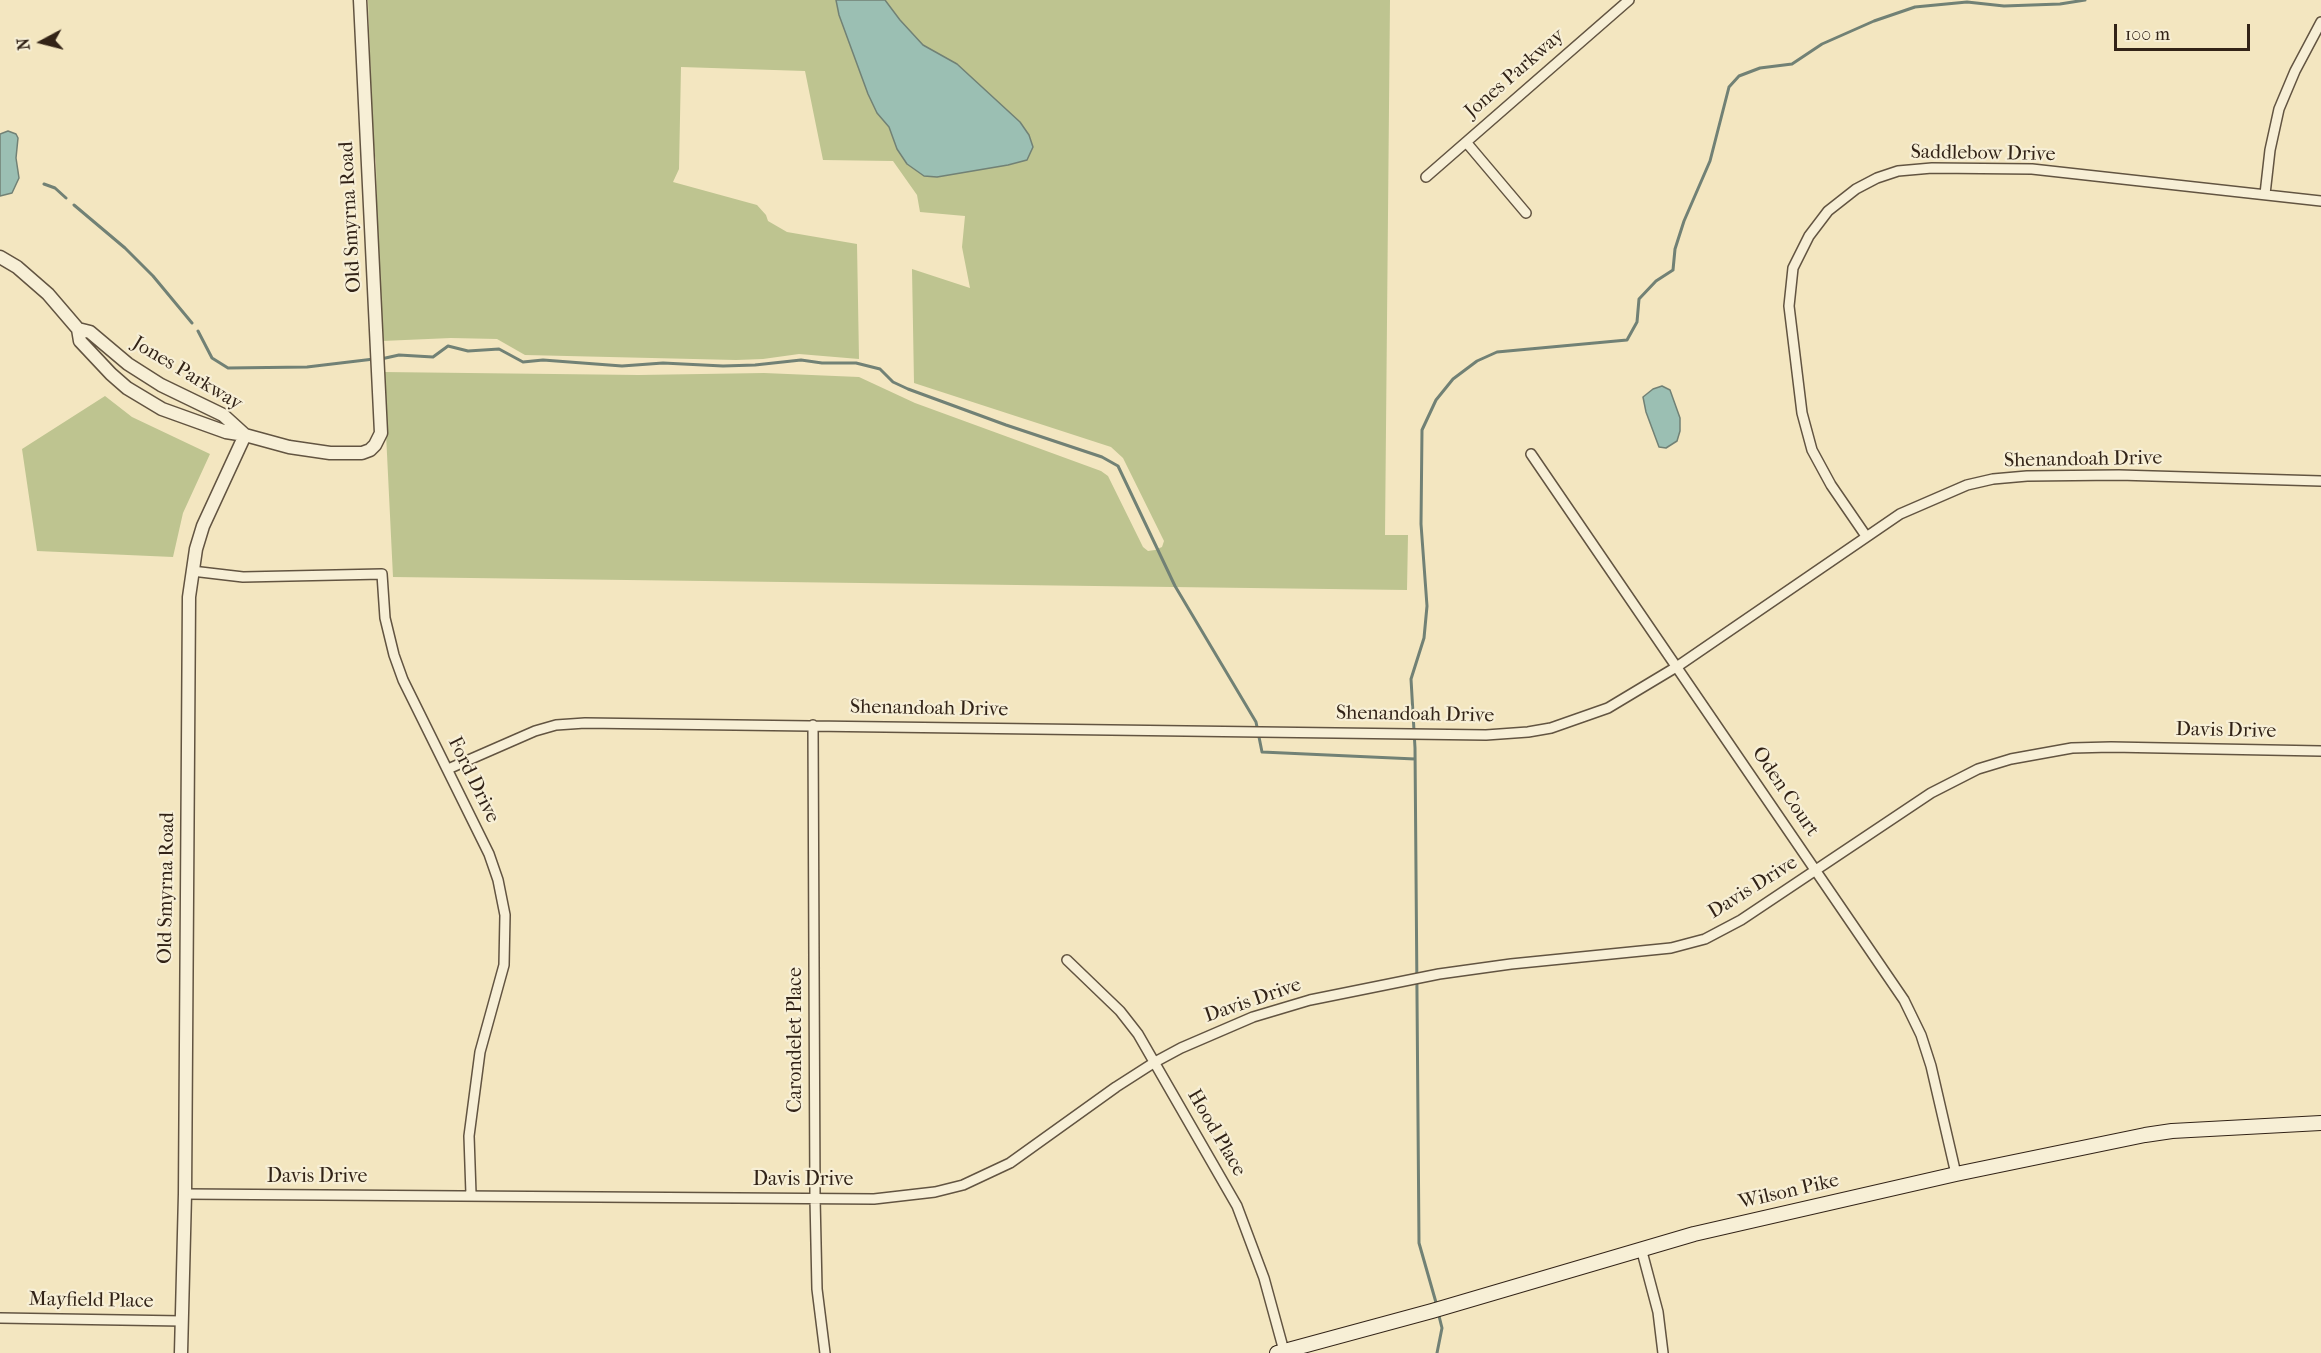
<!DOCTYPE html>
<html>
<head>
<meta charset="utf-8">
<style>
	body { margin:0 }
	#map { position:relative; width:2321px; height:1353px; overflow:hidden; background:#f3e6c0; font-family:"IM FELL French Canon",serif }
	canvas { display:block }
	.north { position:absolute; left:12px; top:12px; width:60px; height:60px; -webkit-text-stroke:4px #f7efd6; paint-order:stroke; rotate:263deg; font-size:16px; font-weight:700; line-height:24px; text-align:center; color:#322317 }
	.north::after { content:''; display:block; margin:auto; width:21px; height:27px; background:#322317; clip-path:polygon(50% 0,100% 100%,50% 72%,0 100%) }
	.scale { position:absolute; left:2114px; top:24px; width:136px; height:27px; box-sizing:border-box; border:3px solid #322317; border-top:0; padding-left:8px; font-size:18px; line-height:21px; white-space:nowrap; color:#322317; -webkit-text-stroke:4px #f7efd6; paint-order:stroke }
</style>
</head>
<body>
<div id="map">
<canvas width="2321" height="1353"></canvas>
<div class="north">N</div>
<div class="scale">100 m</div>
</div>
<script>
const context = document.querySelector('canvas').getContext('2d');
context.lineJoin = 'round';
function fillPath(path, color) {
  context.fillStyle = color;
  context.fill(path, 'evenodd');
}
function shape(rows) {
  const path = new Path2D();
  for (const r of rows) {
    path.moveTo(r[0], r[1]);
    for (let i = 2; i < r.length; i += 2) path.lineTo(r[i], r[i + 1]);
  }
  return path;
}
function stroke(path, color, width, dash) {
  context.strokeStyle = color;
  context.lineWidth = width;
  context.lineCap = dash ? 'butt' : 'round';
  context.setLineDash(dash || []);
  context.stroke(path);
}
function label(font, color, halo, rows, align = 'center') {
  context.font = font + ' "IM FELL French Canon",serif';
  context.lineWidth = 4.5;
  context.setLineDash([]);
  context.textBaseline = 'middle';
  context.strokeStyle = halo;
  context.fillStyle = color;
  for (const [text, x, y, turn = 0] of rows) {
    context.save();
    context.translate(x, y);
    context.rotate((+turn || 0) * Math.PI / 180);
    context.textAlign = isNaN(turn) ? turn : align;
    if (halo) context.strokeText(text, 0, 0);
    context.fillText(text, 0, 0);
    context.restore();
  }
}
fillPath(shape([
	[368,0,1390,0,1385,535,1408,535,1407,590,393,577,383,372,639,375,764,373,859,377,915,403,1101,471,1108,476,1143,547,1148,551,1155,550,1162,547,1164,541,1123,458,1111,447,914,383,912,269,970,288,962,247,965,216,920,212,917,195,893,161,823,160,805,71,681,67,679,169,673,182,757,205,766,215,768,221,787,232,857,244,859,359,799,354,763,359,736,360,525,355,497,339,451,338,382,341,377,226,376,162,373,143],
	[105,396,132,417,210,454,183,513,173,557,37,551,22,449]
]), '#bec490');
const water = shape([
	[836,0,885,0,900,20,923,45,957,64,1020,122,1029,135,1033,147,1027,160,1008,165,937,177,924,176,907,164,897,149,889,127,877,113,868,94,839,15,836,0],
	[8,131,16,134,18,138,16,158,19,178,12,193,0,196,0,134,8,131],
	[1662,386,1670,390,1680,418,1680,431,1677,441,1666,448,1659,447,1646,412,1643,397,1653,389,1662,386]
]);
fillPath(water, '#9bbfb3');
stroke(water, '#718175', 1.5);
stroke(shape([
	[44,184,55,188,66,198],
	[74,205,125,248,153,276,192,323],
	[198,331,212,358,228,368,307,367,374,359],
	[381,359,399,355,433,357,448,346,468,351,499,349,523,362,543,360,622,366,663,363,723,366,755,365,801,360,822,363,856,363,880,369,893,382,908,389,1006,425,1102,457,1118,466,1175,586,1256,722,1262,752,1415,759],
	[1437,1306,1419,1243,1415,748,1411,679,1424,638,1427,606,1421,524,1422,430,1436,400,1453,379,1477,361,1497,352,1627,340,1637,322,1639,299,1656,281,1673,270,1675,249,1684,221,1710,161,1729,87,1739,76,1760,68,1792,64,1822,44,1874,21,1915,7,1967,2,2004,6,2060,4,2085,0],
	[1437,1353,1442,1328,1438,1312]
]), '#718175', 3);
const minor = shape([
	[1466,142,1526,213],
	[1426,177,1629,0],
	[2265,194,2270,150,2279,109,2295,71,2321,22],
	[1531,454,1904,1000,1921,1035,1931,1066,1956,1174],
	[1866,536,1831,485,1812,450,1802,413,1789,306,1793,268,1809,236,1828,211,1856,189,1877,178,1898,171,1932,168,2032,169,2321,201],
	[192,571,243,577,382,574,385,618,394,655,403,680,489,854,498,880,505,915,504,965,480,1052,469,1136,471,1194],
	[813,725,815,1198,817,1289,825,1353],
	[448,769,535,731,556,725,585,723,1486,735,1528,732,1551,728,1608,708,1678,666,1900,514,1967,485,1993,479,2027,476,2119,475,2321,481],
	[1067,960,1120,1011,1138,1034,1237,1206,1264,1278,1284,1351],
	[185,1194,874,1199,935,1192,963,1185,1010,1163,1116,1087,1155,1062,1181,1048,1253,1017,1310,1000,1439,974,1511,964,1671,948,1705,939,1741,920,1931,793,1978,769,2011,759,2072,748,2111,747,2321,751],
	[1641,1248,1658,1312,1663,1353],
	[0,1318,182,1321]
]);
const tertiary = shape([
	[0,257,17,267,48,294,78,329,80,341,111,374,127,388,162,409,226,432,245,435,289,447,330,453,362,453,370,450,375,445,381,433,360,0],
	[78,329,90,332,128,364,161,385,223,415,245,435],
	[181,1353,185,1194,189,597,196,549,203,526,245,435]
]);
const secondary = shape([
	[1277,1353,1432,1311,1694,1234,1956,1174,2145,1135,2172,1131,2321,1123]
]);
stroke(minor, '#625441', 12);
stroke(tertiary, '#625441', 15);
stroke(secondary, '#322317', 16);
stroke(minor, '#f7efd6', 9);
stroke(tertiary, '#f7efd6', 12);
stroke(secondary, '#f7efd6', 14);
label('20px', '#322317', '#f7efd6', [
	["Jones Parkway",1515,74,-41],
	["Saddlebow Drive",1983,154,1],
	["Old Smyrna Road",351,217,-93],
	["Jones Parkway",187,374,31],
	["Shenandoah Drive",2083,460,-1],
	["Shenandoah Drive",929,709,1],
	["Shenandoah Drive",1415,715,1],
	["Davis Drive",2226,731,1],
	["Ford Drive",473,780,64],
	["Oden Court",1785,792,56],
	["Old Smyrna Road",167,888,-89],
	["Davis Drive",1753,888,-32],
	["Davis Drive",1253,1001,-19],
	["Carondelet Place",796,1040,-90],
	["Hood Place",1216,1133,60],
	["Davis Drive",317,1177],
	["Davis Drive",803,1180],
	["Wilson Pike",1789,1192,-13],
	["Mayfield Place",91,1301,1]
]);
</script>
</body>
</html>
